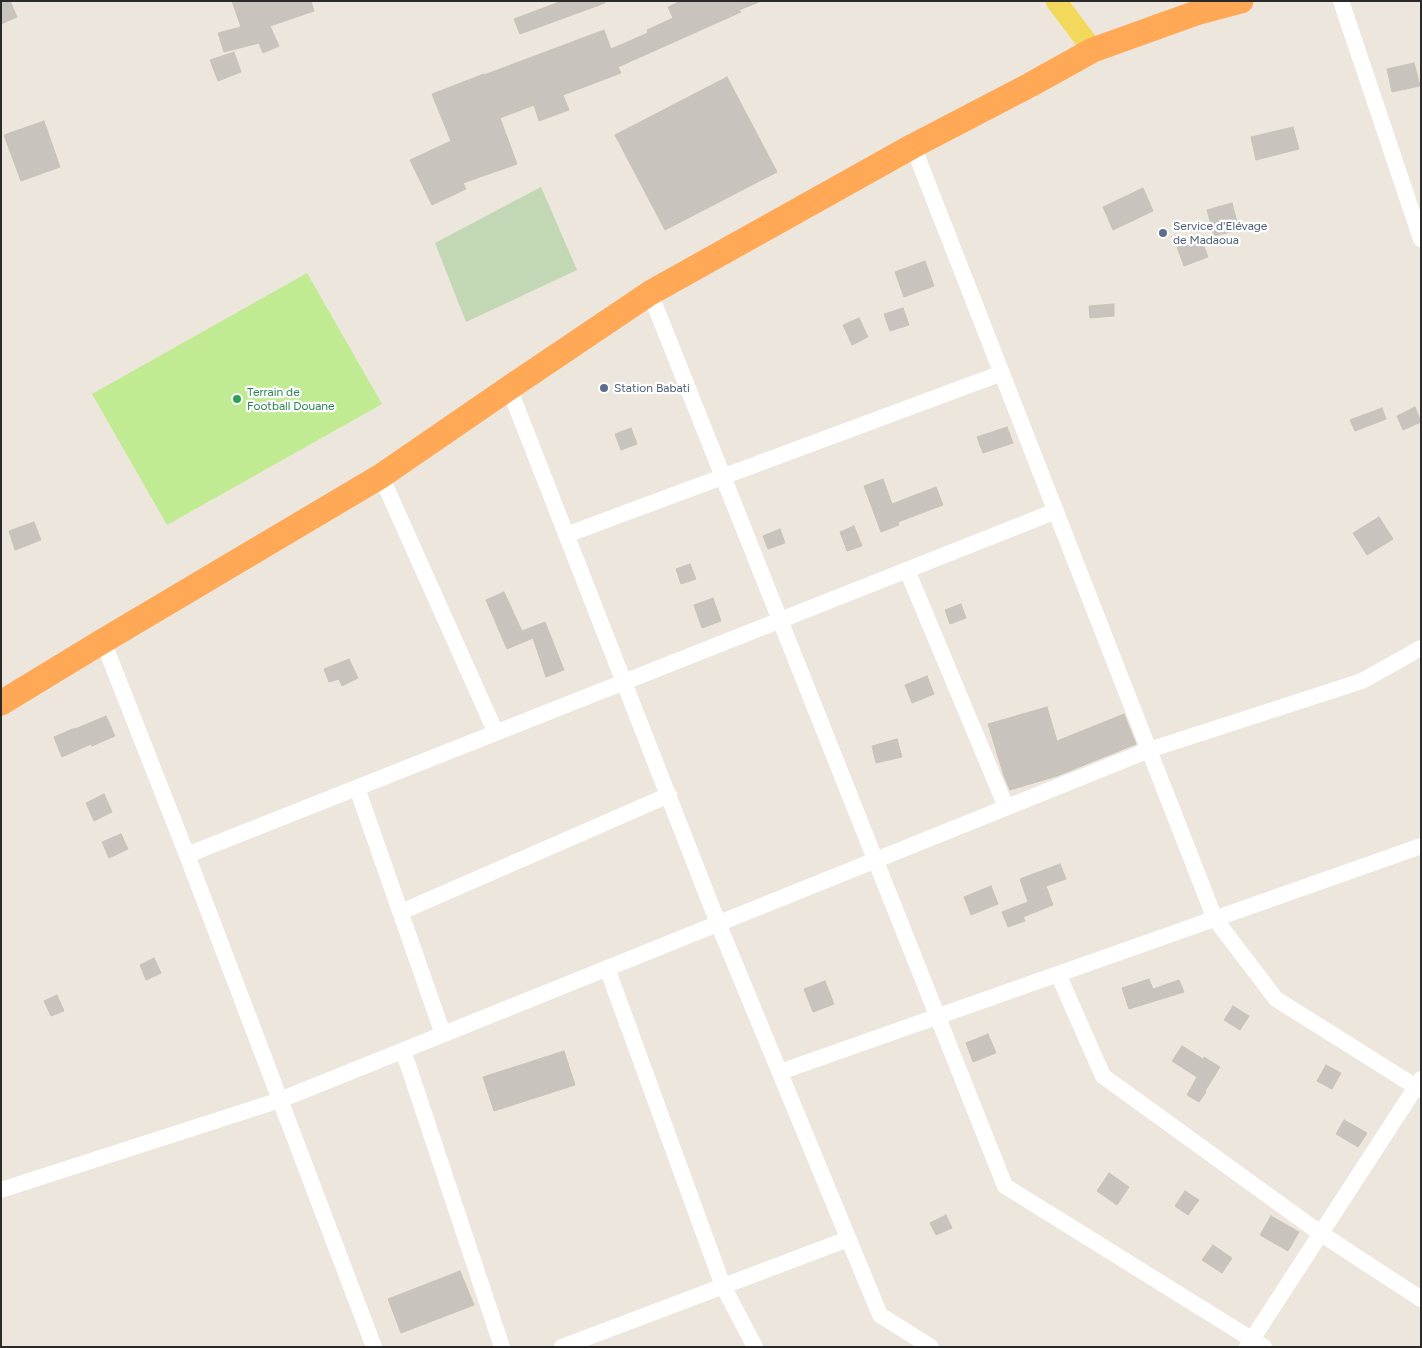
<!DOCTYPE html>
<html>
<head>
<meta charset="utf-8">
<style>
	body { margin:0 }
	#map { position:relative; width:1422px; height:1348px; overflow:hidden; background:#ede6dc; font-family:Figtree,sans-serif }
	canvas { display:block }
	.frame { position:absolute; inset:0; border:2px solid #2a2a2a; pointer-events:none }
</style>
</head>
<body>
<div id="map">
<canvas width="1422" height="1348"></canvas>
<div class="frame"></div>
</div>
<script>
const context = document.querySelector('canvas').getContext('2d');
context.lineJoin = 'round';
function fillPath(path, color) {
  context.fillStyle = color;
  context.fill(path, 'evenodd');
}
function shape(rows) {
  const path = new Path2D();
  for (const r of rows) {
    path.moveTo(r[0], r[1]);
    for (let i = 2; i < r.length; i += 2) path.lineTo(r[i], r[i + 1]);
  }
  return path;
}
function stroke(path, color, width, dash) {
  context.strokeStyle = color;
  context.lineWidth = width;
  context.lineCap = dash ? 'butt' : 'round';
  context.setLineDash(dash || []);
  context.stroke(path);
}
function label(font, color, halo, rows, align = 'center') {
  context.font = font + ' Figtree,sans-serif';
  context.lineWidth = 4.5;
  context.setLineDash([]);
  context.textBaseline = 'middle';
  context.strokeStyle = halo;
  context.fillStyle = color;
  for (const [text, x, y, turn = 0] of rows) {
    context.save();
    context.translate(x, y);
    context.rotate((+turn || 0) * Math.PI / 180);
    context.textAlign = isNaN(turn) ? turn : align;
    if (halo) context.strokeText(text, 0, 0);
    context.fillText(text, 0, 0);
    context.restore();
  }
}
fillPath(shape([
	[541,187,577,270,466,322,435,243]
]), '#c2d7b3');
fillPath(shape([
	[307,273,382,404,167,525,92,394]
]), '#c1eb93');
const building = shape([
	[1,1,10,1,17,17,1,24,1,1],
	[232,1,311,1,314,11,270,26,279,46,263,53,259,43,224,52,218,33,241,27,232,1],
	[562,1,605,1,605,3,520,34,514,19,562,1],
	[681,1,759,2,739,10,741,12,618,67,621,73,563,95,569,110,539,121,534,105,500,118,517,164,463,183,466,189,432,205,410,160,451,141,432,94,484,74,484,75,604,30,611,49,648,33,647,30,673,18,668,7,681,1],
	[234,52,241,72,218,81,210,60,234,52],
	[1414,63,1420,86,1392,92,1387,69,1414,63],
	[727,77,777,172,665,230,615,135,727,77],
	[44,121,60,167,21,181,4,135,44,121],
	[1293,127,1299,149,1256,160,1251,137,1293,127],
	[1143,188,1153,211,1113,230,1103,207,1143,188],
	[1232,203,1239,230,1214,236,1207,210,1232,203],
	[1201,238,1208,257,1184,266,1177,247,1201,238],
	[925,261,934,286,904,297,895,272,925,261],
	[1114,304,1114,316,1090,318,1089,306,1114,304],
	[903,308,909,325,890,331,884,314,903,308],
	[859,318,868,337,852,345,843,325,859,318],
	[1415,407,1421,422,1403,430,1397,416,1415,407],
	[1382,408,1386,419,1355,431,1350,420,1382,408],
	[1007,427,1013,443,983,453,977,437,1007,427],
	[631,428,637,444,621,450,615,434,631,428],
	[883,479,892,504,936,487,943,505,898,522,899,525,881,532,864,486,883,479],
	[1379,517,1393,539,1367,555,1353,533,1379,517],
	[34,522,41,540,15,550,9,531,34,522],
	[854,526,862,546,847,551,840,532,854,526],
	[780,529,785,543,768,549,763,536,780,529],
	[690,564,696,579,681,584,676,569,690,564],
	[504,592,522,631,545,622,564,670,546,677,533,638,507,649,486,600,504,592],
	[713,598,721,621,702,628,694,605,713,598],
	[961,604,966,618,950,624,945,610,961,604],
	[349,659,358,678,342,686,339,679,329,682,324,669,349,659],
	[927,676,934,694,912,703,905,685,927,676],
	[1047,707,1057,741,1124,714,1136,744,1057,776,1010,790,1004,776,988,724,1047,707],
	[106,716,115,736,92,746,91,744,62,757,54,737,75,728,75,729,106,716],
	[897,739,902,757,876,763,872,746,897,739],
	[104,794,112,812,94,821,86,803,104,794],
	[121,834,128,849,109,858,102,842,121,834],
	[1060,864,1066,879,1046,886,1053,905,1023,917,1025,921,1008,927,1002,912,1028,902,1020,879,1060,864],
	[991,886,998,904,971,915,964,897,991,886],
	[154,958,161,973,146,980,140,965,154,958],
	[1149,979,1153,989,1179,980,1184,992,1129,1009,1122,988,1149,979],
	[825,981,834,1004,813,1012,804,989,825,981],
	[57,995,64,1011,51,1016,44,1001,57,995],
	[1233,1006,1249,1016,1240,1030,1224,1020,1233,1006],
	[988,1034,996,1053,973,1062,966,1043,988,1034],
	[1182,1046,1203,1059,1204,1057,1220,1067,1205,1091,1206,1092,1199,1102,1187,1095,1197,1077,1172,1061,1182,1046],
	[564,1051,575,1085,494,1111,483,1077,564,1051],
	[1326,1065,1341,1073,1332,1089,1317,1081,1326,1065],
	[1344,1120,1367,1133,1358,1147,1336,1134,1344,1120],
	[1109,1173,1129,1187,1117,1205,1097,1191,1109,1173],
	[1185,1191,1199,1200,1188,1215,1175,1206,1185,1191],
	[946,1215,952,1228,936,1235,930,1223,946,1215],
	[1271,1216,1299,1232,1288,1251,1260,1235,1271,1216],
	[1213,1245,1232,1258,1222,1273,1202,1260,1213,1245],
	[460,1271,474,1305,401,1333,388,1299,460,1271]
]);
fillPath(building, '#c8c3bc');
stroke(building, '#c8c3b6', 1);
stroke(shape([
	[1341,1,1421,239],
	[913,146,1215,919,1276,999,1421,1090],
	[650,293,1005,1186,1264,1347],
	[509,388,718,923,880,1315,931,1347],
	[381,476,496,733],
	[566,535,1002,373],
	[907,570,1006,807],
	[103,641,187,855,374,1347],
	[357,788,443,1034],
	[187,855,1056,511],
	[401,912,669,795],
	[607,968,723,1286,755,1347],
	[1058,974,1103,1076,1320,1233,1421,1299],
	[403,1050,502,1347],
	[780,1072,1421,846],
	[1,1190,280,1100,1149,750,1362,681,1421,648],
	[562,1347,848,1239],
	[1247,1347,1421,1079]
]), '#fff', 16);
stroke(shape([
	[1056,1,1093,50]
]), '#f2d85b', 21);
stroke(shape([
	[1,703,103,641,381,476,509,388,650,293,913,146,1030,85,1093,50,1196,13,1241,1]
]), '#ffa855', 25);
for (const [x, y, r, color] of [
	[1163,233,5,"#5c6f8a"],
	[604,388,5,"#5c6f8a"],
	[237,399,5,"#2e9e5b"]
]) {
  const dot = new Path2D();
  dot.arc(x, y, r, 0, 2 * Math.PI);
  context.fillStyle = color;
  context.fill(dot);
  stroke(dot, '#fff', 2);
}
label('12px', '#4e5e75', '#fff', [
	["Service d'Elévage",1173,226],
	["de Madaoua",1173,240],
	["Station Babati",614,388]
], 'left');
label('12px', '#27864d', '#fff', [
	["Terrain de",247,392],
	["Football Douane",247,406]
], 'left');
</script>
</body>
</html>
